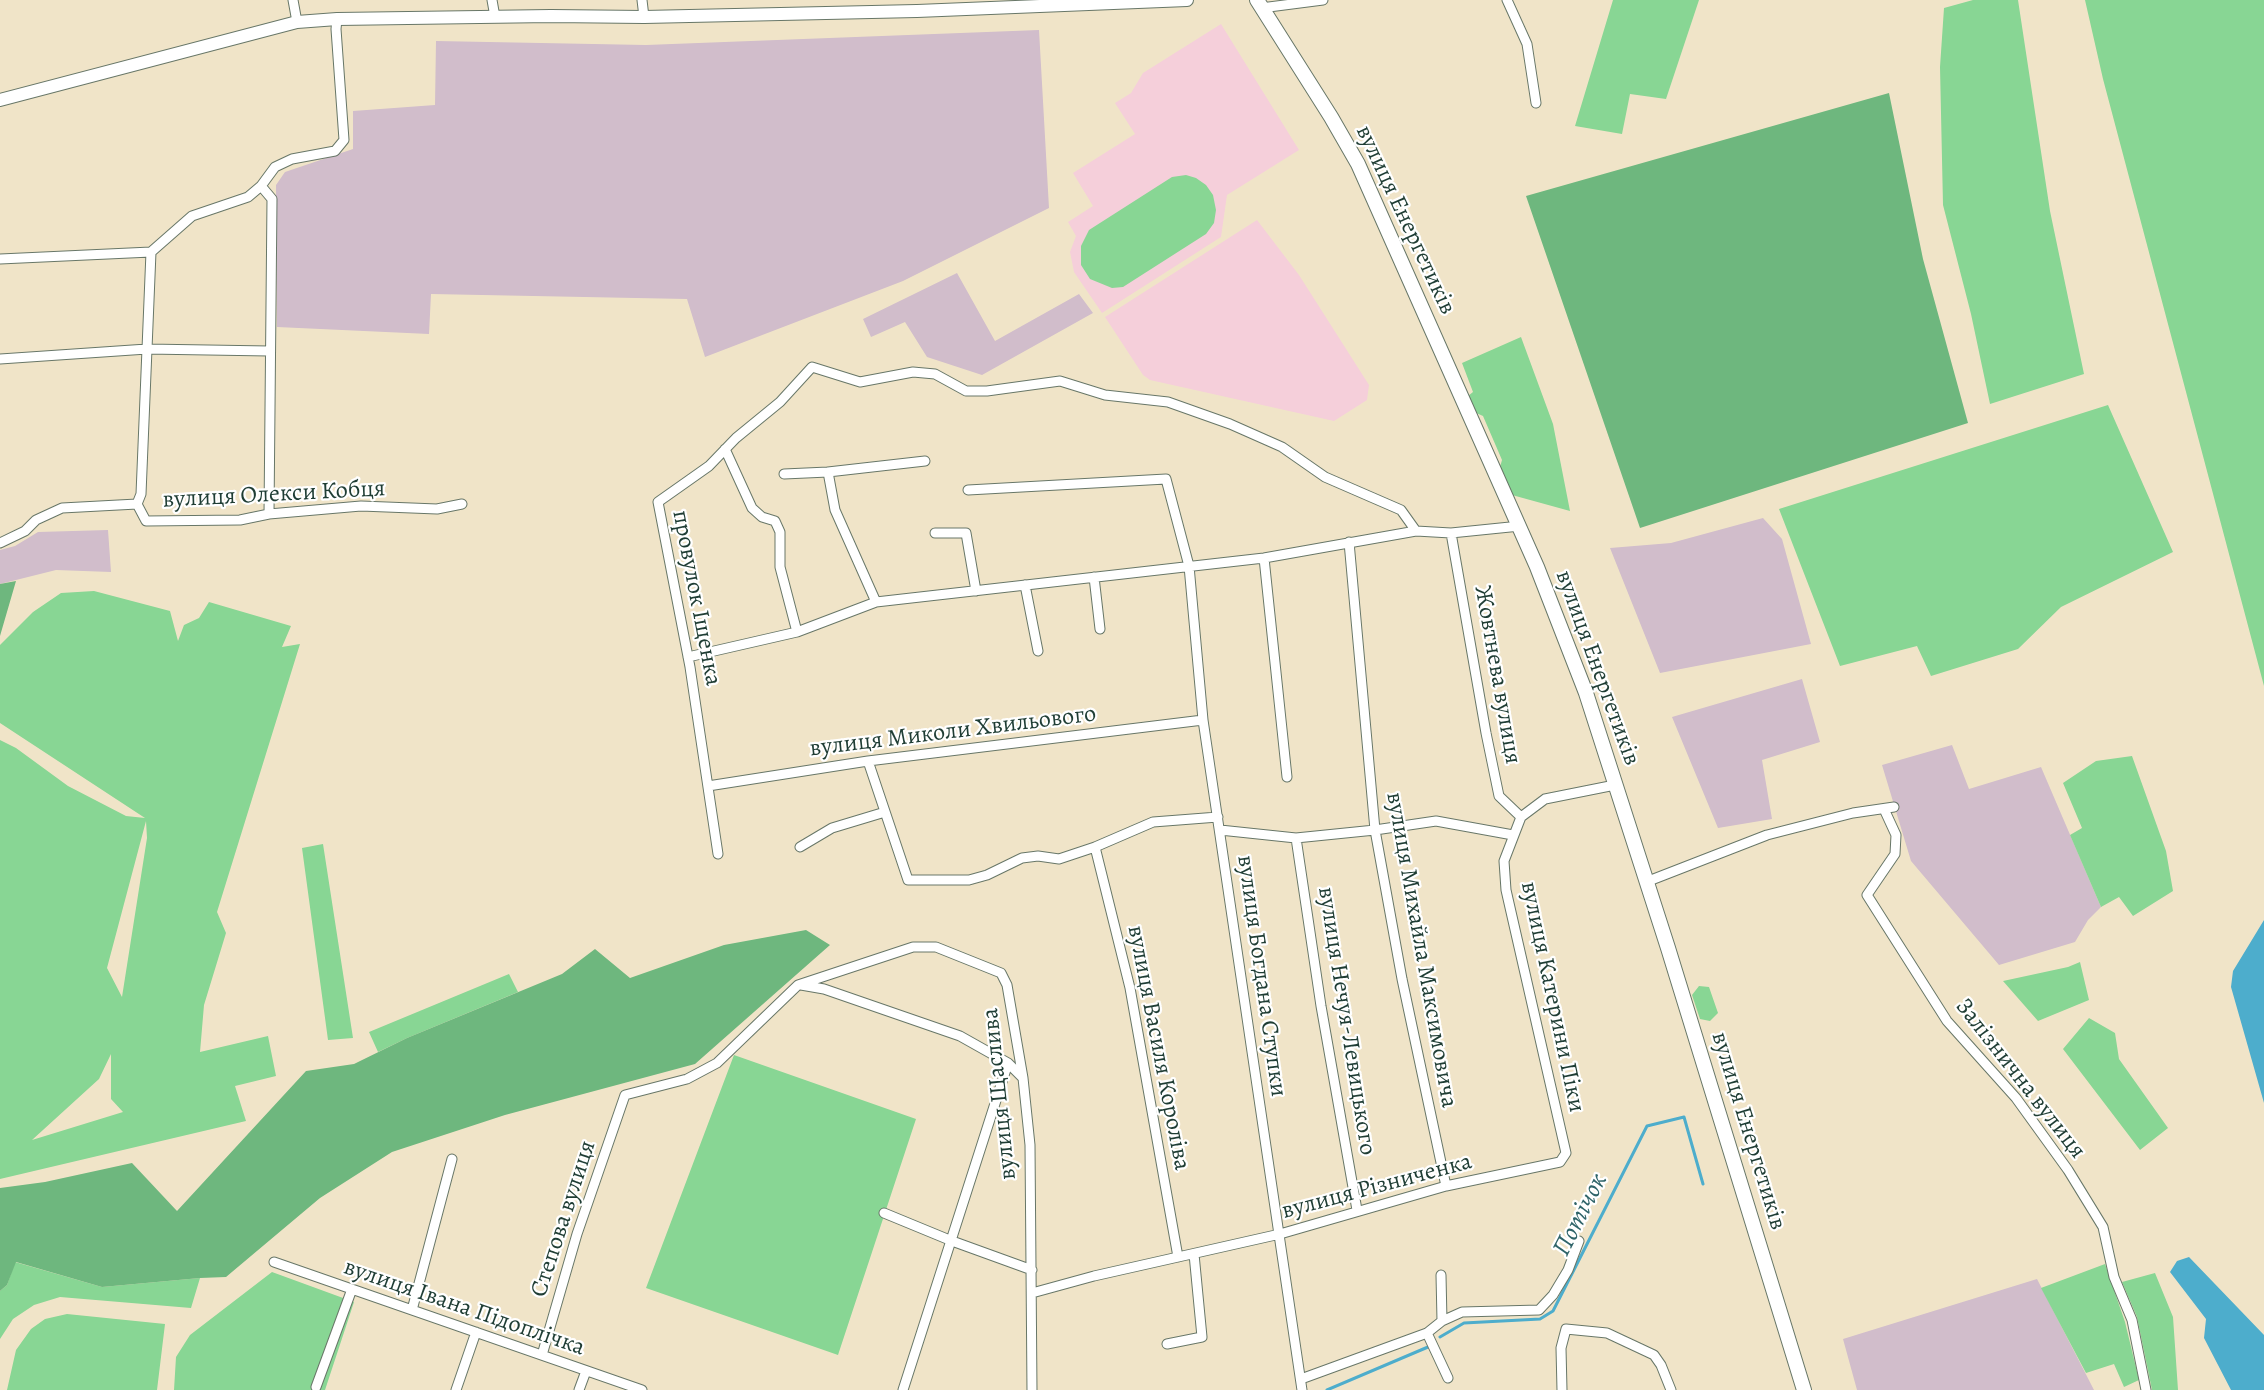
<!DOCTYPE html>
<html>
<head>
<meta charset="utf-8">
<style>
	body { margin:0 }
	canvas { display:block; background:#f0e4c8 }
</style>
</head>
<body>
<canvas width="2264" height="1390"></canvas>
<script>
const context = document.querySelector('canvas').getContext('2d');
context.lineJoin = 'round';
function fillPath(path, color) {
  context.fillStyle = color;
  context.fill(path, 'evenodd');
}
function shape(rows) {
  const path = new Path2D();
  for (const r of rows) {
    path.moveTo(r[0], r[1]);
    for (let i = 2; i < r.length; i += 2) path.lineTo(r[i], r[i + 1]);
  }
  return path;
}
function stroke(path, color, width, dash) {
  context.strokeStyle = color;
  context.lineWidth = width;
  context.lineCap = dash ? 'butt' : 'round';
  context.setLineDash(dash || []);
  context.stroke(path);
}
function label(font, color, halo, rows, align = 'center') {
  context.font = font + ' Alegreya,serif';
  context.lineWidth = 4.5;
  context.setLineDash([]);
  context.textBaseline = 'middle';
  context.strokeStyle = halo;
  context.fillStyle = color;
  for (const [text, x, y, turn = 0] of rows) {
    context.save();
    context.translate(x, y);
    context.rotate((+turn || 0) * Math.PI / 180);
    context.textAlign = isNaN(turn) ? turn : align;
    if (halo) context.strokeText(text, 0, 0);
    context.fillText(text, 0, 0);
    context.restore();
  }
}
fillPath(shape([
	[1221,24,1299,150,1227,195,1221,237,1102,313,1074,272,1070,252,1076,236,1068,222,1093,206,1073,173,1135,134,1115,103,1131,93,1143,73],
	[1257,220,1299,275,1369,385,1367,400,1334,421,1150,380,1143,375,1105,317]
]), '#f5cfda');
fillPath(shape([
	[1039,30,1049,208,903,281,705,357,687,299,431,294,429,334,277,327,276,185,285,172,353,149,353,111,435,105,436,41,646,45],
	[957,273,995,341,1079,294,1093,313,982,375,927,357,905,322,871,337,863,319],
	[1763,518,1782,539,1811,644,1660,673,1610,548,1671,543],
	[108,530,111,572,56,570,0,584,0,550,15,546,38,532],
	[1802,679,1820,742,1762,760,1772,819,1718,828,1672,717],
	[1952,745,1969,789,2041,767,2101,907,2088,920,2075,942,1999,965,1911,861,1882,765],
	[2037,1279,2094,1390,1857,1390,1843,1339]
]), '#d1bdcb');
fillPath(shape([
	[1613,0,1699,0,1666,99,1630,94,1622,134,1575,126],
	[1973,0,2018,0,2050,211,2084,374,1990,404,1971,314,1943,205,1940,67,1944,8],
	[2085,0,2264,0,2264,686,2103,79],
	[1186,175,1196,178,1206,185,1213,195,1216,210,1214,223,1206,234,1123,287,1112,288,1090,279,1081,265,1081,246,1089,230,1172,177],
	[1521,337,1553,424,1570,511,1512,495,1500,467,1502,460,1483,416,1474,412,1468,396,1473,392,1462,363],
	[2108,405,2173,552,2061,607,2018,649,1931,676,1917,646,1840,666,1779,509],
	[94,591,170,611,178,641,184,625,199,618,209,602,291,626,282,647,300,644,217,912,226,933,204,1005,200,1052,268,1036,276,1076,235,1086,246,1121,0,1179,0,740,16,748,68,786,126,816,145,818,0,723,0,645,33,612,61,593],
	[146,821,147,838,122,997,107,968],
	[111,1054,111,1099,123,1112,32,1140,99,1079],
	[2132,756,2166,851,2173,891,2133,916,2119,897,2101,907,2070,835,2082,828,2063,783,2096,761],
	[323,844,353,1038,328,1040,302,848],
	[2080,962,2089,1000,2038,1021,2003,981,2068,967],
	[509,974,518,992,407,1038,378,1052,369,1032],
	[1699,986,1709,987,1718,1013,1710,1021,1700,1019,1692,995],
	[2089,1018,2115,1033,2119,1059,2168,1128,2140,1150,2063,1049],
	[734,1055,916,1119,838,1355,646,1288],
	[15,1262,102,1287,200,1278,191,1308,60,1297,34,1305,13,1319,0,1339,0,1291,7,1285],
	[2105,1264,2125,1322,2139,1380,2124,1387,2114,1364,2086,1373,2041,1288],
	[272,1272,354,1302,325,1390,174,1390,176,1357,190,1335],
	[2155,1273,2173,1317,2178,1390,2152,1390,2137,1317,2122,1282],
	[67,1314,165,1324,157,1390,7,1390,16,1350,31,1329,45,1319]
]), '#88d694');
fillPath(shape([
	[1889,93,1923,259,1968,423,1640,528,1526,196],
	[16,581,0,636,0,584],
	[806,930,830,945,695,1064,505,1115,392,1152,320,1198,226,1277,200,1278,102,1287,16,1262,7,1285,0,1291,0,1188,45,1182,132,1163,177,1211,306,1071,354,1064,407,1038,562,974,595,949,630,978,724,945]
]), '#6eb77e');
fillPath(shape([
	[2264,920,2264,1103,2231,987,2233,971],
	[2189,1257,2264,1335,2264,1390,2231,1390,2204,1338,2206,1319,2170,1272,2177,1261]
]), '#4dadcc');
stroke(shape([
	[1440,1337,1464,1323,1540,1319,1553,1311,1647,1126,1684,1117,1703,1184],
	[1327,1390,1428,1347]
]), '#4dadcc', 3);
const minor = shape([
	[293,0,297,22],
	[492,0,495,17],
	[642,0,644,17],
	[1507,0,1527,44,1536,103],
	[1261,8,1323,0],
	[261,186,272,199,269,514],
	[0,259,151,252,192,216,248,197,261,186,275,167,292,159,335,151,344,140,336,29,337,19],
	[0,359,147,349,269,351],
	[725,449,752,508,762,517,775,521,780,532,780,567,797,632],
	[828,472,835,510,876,602],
	[784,474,828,472,925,461],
	[968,490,1166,479,1189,566,1203,720,1302,1390],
	[137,504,141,494,151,252],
	[935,533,966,533,976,591],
	[1451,533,1486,733,1499,796,1521,817],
	[1349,542,1375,830,1402,979,1446,1186],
	[0,543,25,531,36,520,62,508,137,504,146,521,240,520,269,514,361,506,437,509,462,504],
	[1264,558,1287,777],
	[1094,577,1100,629],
	[1025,585,1038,651],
	[688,657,797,632,876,602,1264,558,1416,531,1451,533,1520,526],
	[868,761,908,880,969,880,987,875,1022,858,1038,856,1059,859,1095,847,1153,822,1218,817],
	[708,786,868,761,1203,720],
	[1884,809,1896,835,1895,854,1867,895,1947,1021,2016,1098,2068,1170,2103,1227,2114,1277,2132,1320,2146,1390],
	[1220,830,1296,838,1375,830,1436,821,1513,835],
	[1296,838,1321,1006,1357,1210],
	[800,847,832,828,885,812],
	[1095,847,1130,988,1178,1257],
	[718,854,690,667,658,502,709,466,736,438,780,402,812,367,860,382,913,372,935,374,966,391,987,391,1060,381,1105,395,1168,402,1230,424,1282,447,1325,477,1401,510,1416,531],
	[1646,882,1767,835,1853,813,1894,807],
	[801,985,824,989,960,1036,1008,1063,1023,1078],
	[884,1213,952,1241,1032,1270],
	[274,1262,642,1390],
	[1441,1275,1442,1321],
	[1032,1293,1094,1276,1280,1234,1446,1186,1560,1162,1566,1153,1506,890,1504,861,1521,817,1545,799,1615,785],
	[412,1310,452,1159],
	[1427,1333,1448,1378],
	[1167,1344,1202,1337,1194,1254],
	[542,1355,577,1234,625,1095,687,1079,717,1063,798,985,913,947,936,947,1001,973,1007,985,1023,1078,1030,1145,1032,1390],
	[1301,1379,1427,1333,1442,1321,1462,1312,1539,1310,1553,1295,1568,1270,1579,1241],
	[316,1387,352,1289],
	[456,1390,476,1332],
	[579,1390,586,1371],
	[903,1390,1008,1063],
	[1562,1390,1561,1348,1566,1329,1607,1333,1654,1355,1661,1365,1671,1390]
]);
const tertiary = shape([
	[0,100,297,22,337,19,551,16,644,17,917,11,1187,0]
]);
const secondary = shape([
	[1257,0,1331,117,1358,164,1537,567,1586,693,1668,948,1804,1390]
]);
stroke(minor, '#687768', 11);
stroke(tertiary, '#687768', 14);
stroke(secondary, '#687768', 16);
stroke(minor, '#fff', 9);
stroke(tertiary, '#fff', 12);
stroke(secondary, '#fff', 14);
label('24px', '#1f3d34', '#fff', [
	["вулиця Енергетиків",1405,220,65],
	["вулиця Олекси Кобця",274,495,-3],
	["провулок Іщенка",696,598,79],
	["вулиця Енергетиків",1597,668,70],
	["Жовтнева вулиця",1497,675,80],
	["вулиця Миколи Хвильового",953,732,-7],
	["вулиця Михайла Максимовича",1421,950,80],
	["вулиця Богдана Ступки",1261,976,82],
	["вулиця Катерини Піки",1552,997,78],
	["вулиця Нечуя-Левицького",1346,1021,81],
	["вулиця Василя Короліва",1158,1048,79],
	["Залізнична вулиця",2020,1079,52],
	["вулиця Щаслива",1000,1094,-96],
	["вулиця Енергетиків",1748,1131,73],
	["вулиця Різниченка",1377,1187,-15],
	["Степова вулиця",564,1219,-72],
	["вулиця Івана Підоплічка",464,1308,19]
]);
label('italic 26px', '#2f6469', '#fff', [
	["Потічок",1581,1215,-63]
]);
</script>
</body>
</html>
